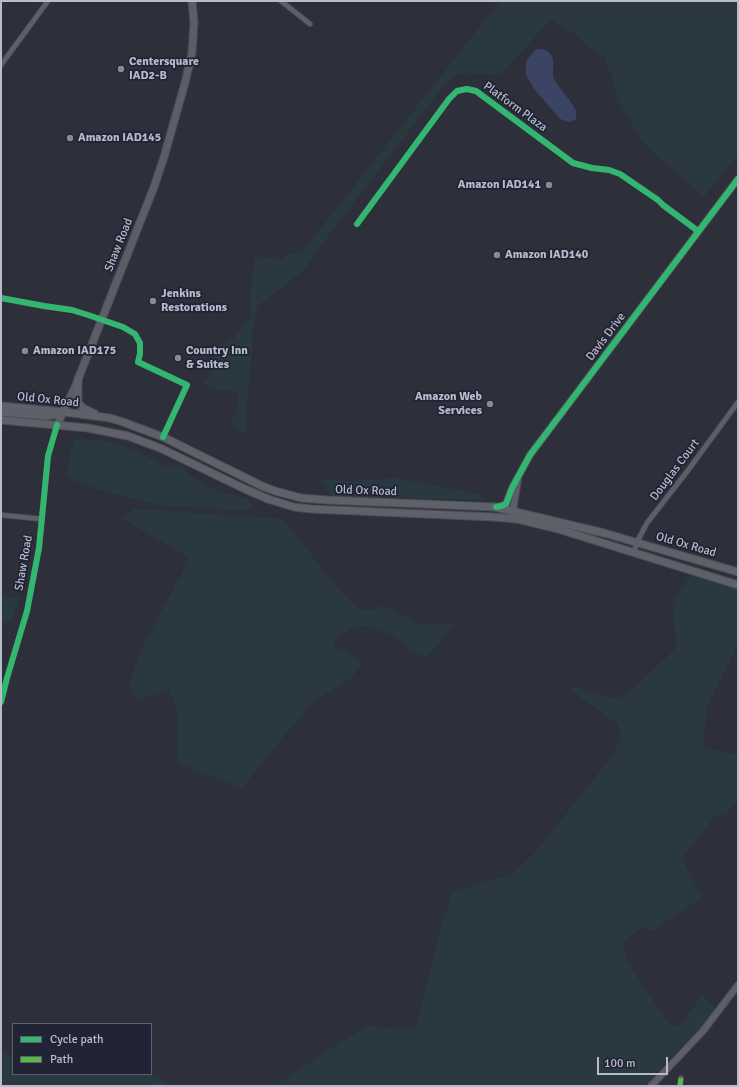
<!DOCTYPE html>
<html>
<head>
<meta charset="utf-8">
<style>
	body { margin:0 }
	#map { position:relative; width:739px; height:1087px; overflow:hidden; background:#2d303a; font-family:Signika,sans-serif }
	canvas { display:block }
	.frame { position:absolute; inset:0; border:2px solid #b8bbca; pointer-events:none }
	.legend { position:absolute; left:12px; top:1023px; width:140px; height:52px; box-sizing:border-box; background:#202435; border:1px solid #5d6071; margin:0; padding:5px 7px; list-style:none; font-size:12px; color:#b8bbca }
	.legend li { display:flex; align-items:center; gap:8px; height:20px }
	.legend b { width:20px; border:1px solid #5d6071 }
	.scale { position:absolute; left:597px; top:1057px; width:71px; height:18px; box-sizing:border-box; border:2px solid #b8bbca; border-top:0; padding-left:5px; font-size:12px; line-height:14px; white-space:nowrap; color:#b8bbca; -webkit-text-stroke:3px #202435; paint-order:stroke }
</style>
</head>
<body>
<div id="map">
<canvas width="739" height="1087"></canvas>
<div class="frame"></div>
<ul class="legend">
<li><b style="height:5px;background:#33b770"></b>Cycle path</li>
<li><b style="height:5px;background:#58b947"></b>Path</li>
</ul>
<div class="scale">100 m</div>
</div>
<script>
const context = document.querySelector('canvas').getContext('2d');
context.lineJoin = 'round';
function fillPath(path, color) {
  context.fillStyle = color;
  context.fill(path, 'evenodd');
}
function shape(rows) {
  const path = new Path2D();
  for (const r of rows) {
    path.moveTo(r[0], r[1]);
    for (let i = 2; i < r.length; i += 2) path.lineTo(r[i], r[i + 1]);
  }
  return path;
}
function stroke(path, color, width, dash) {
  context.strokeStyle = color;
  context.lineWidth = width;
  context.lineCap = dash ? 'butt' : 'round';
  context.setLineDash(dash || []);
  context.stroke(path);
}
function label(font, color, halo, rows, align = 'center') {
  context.font = font + ' Signika,sans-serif';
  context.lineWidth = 3.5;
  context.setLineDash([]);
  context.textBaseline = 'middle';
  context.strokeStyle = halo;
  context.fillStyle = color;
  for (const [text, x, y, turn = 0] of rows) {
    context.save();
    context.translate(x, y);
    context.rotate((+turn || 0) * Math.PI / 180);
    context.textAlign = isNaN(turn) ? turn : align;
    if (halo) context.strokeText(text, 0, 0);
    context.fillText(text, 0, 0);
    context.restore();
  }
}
fillPath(shape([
	[500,1,738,1,738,154,704,197,642,142,620,103,605,57,589,49,580,37,551,20,500,74,459,73,444,85,323,243,305,268,286,285,257,306,253,329,245,434,240,432,237,428,231,425,232,420,238,410,238,398,236,393,232,390,227,389,223,391,203,384,212,372,215,352,221,345,233,339,247,321,251,318,251,287,255,256,270,259,283,259,288,254,303,251],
	[74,439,97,440,119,445,140,452,165,467,182,467,191,476,218,491,248,499,252,503,251,509,246,511,153,504,94,488,75,481,66,475],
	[396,478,477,494,488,500,332,496,320,480,352,481],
	[134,509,283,519,336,586,359,609,372,611,382,605,392,609,422,625,455,623,427,657,410,651,397,637,370,626,351,628,333,640,335,646,359,659,360,667,349,680,315,700,271,751,242,789,177,762,177,708,169,688,137,701,130,687,135,666,143,646,190,558,121,518],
	[691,574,738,588,738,644,707,706,703,747,738,756,738,799,726,815,715,816,682,859,702,897,652,931,644,927,623,942,628,963,669,1024,678,1027,703,995,717,1010,706,1024,671,1056,646,1086,274,1086,366,1026,387,1028,416,1027,438,937,452,893,512,874,535,853,609,760,621,737,618,724,574,693,571,686,601,696,617,699,627,694,667,657,675,649,676,636,672,605],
	[1,596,20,598,10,622,1,622],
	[1,1049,10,1055,13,1056,13,1074,151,1074,159,1077,172,1086,1,1086]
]), '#2a3940');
fillPath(shape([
	[542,49,547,51,551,55,553,59,553,74,554,80,573,105,576,111,576,119,573,121,569,122,560,119,535,90,526,75,526,64,527,59,536,50]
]), '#3c4464');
stroke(shape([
	[152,1086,159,1085,164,1086]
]), '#3c4464', 1.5);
const minor = shape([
	[281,1,310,24],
	[1,65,48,1],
	[357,224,449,99,457,91,467,89,476,91,573,163,592,168,609,170,620,174,658,200,663,205,698,231],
	[1,298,44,306,72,310,88,315,123,327,135,334,140,343,140,354,138,362,187,385,163,437],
	[1,515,42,519],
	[634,552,637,542,647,523,689,469,738,402],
	[1,702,7,678,27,611,39,548,48,456,57,425],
	[680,1086,681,1078]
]);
const tertiary = shape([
	[496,507,501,506,506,504,512,488,530,455,738,179],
	[513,510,518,480],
	[651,1086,703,1031,738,985]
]);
const secondary = shape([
	[57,425,75,387,154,187,164,157,185,83,192,53,194,22,192,1]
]);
const primary = shape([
	[78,379,78,403,83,408,95,414],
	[1,406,64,412,110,418,123,422,163,437,262,486,275,491,301,498,327,500,495,507,604,533,738,572],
	[1,412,47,416,62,413],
	[1,420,88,428,128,436,160,448,245,489,268,499,294,507,311,509,493,517,517,519,558,529,738,585]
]);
stroke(minor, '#494b53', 6);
stroke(tertiary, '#494b53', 8);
stroke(secondary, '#494b53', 9);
stroke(primary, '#4b4d57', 9);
stroke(minor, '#5d5f68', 4.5);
stroke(tertiary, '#5d5f68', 6);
stroke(secondary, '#5b5d67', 7);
stroke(primary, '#5f616a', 7);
stroke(shape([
	[680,1086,681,1078]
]), '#58b947', 5, [10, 5]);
stroke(shape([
	[357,224,449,99,457,91,467,89,476,91,573,163,592,168,609,170,620,174,658,200,663,205,698,231],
	[1,298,44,306,72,310,88,315,123,327,135,334,140,343,140,354,138,362,187,385,163,437],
	[496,507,501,506,506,504,512,488,530,455,738,179],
	[1,702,7,678,27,611,39,548,48,456,57,425]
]), '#33b770', 6);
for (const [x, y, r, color] of [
	[121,69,4,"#878a98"],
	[70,138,4,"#878a98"],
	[549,185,4,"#878a98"],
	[497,255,4,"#878a98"],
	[153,301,4,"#878a98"],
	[25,351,4,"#878a98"],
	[178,358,4,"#878a98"],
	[490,404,4,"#878a98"]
]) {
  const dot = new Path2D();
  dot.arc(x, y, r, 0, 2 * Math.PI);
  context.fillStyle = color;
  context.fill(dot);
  stroke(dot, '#202435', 1.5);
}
label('bold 12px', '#b8bbca', '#202435', [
	["Centersquare",129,62],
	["IAD2-B",129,76],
	["Amazon IAD145",78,138],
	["Amazon IAD141",541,185,"right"],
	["Amazon IAD140",505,255],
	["Jenkins",161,294],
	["Restorations",161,308],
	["Amazon IAD175",33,351],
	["Country Inn",186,351],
	["& Suites",186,365],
	["Amazon Web",482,397,"right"],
	["Services",482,411,"right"]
], 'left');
label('12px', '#b8bbca', '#202435', [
	["Platform Plaza",515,107,36],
	["Shaw Road",119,245,-68],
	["Davis Drive",606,337,-53],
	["Old Ox Road",48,400,6],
	["Douglas Court",675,470,-53],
	["Old Ox Road",366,491,2],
	["Old Ox Road",686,545,16],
	["Shaw Road",24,563,-80]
]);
</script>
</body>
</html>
